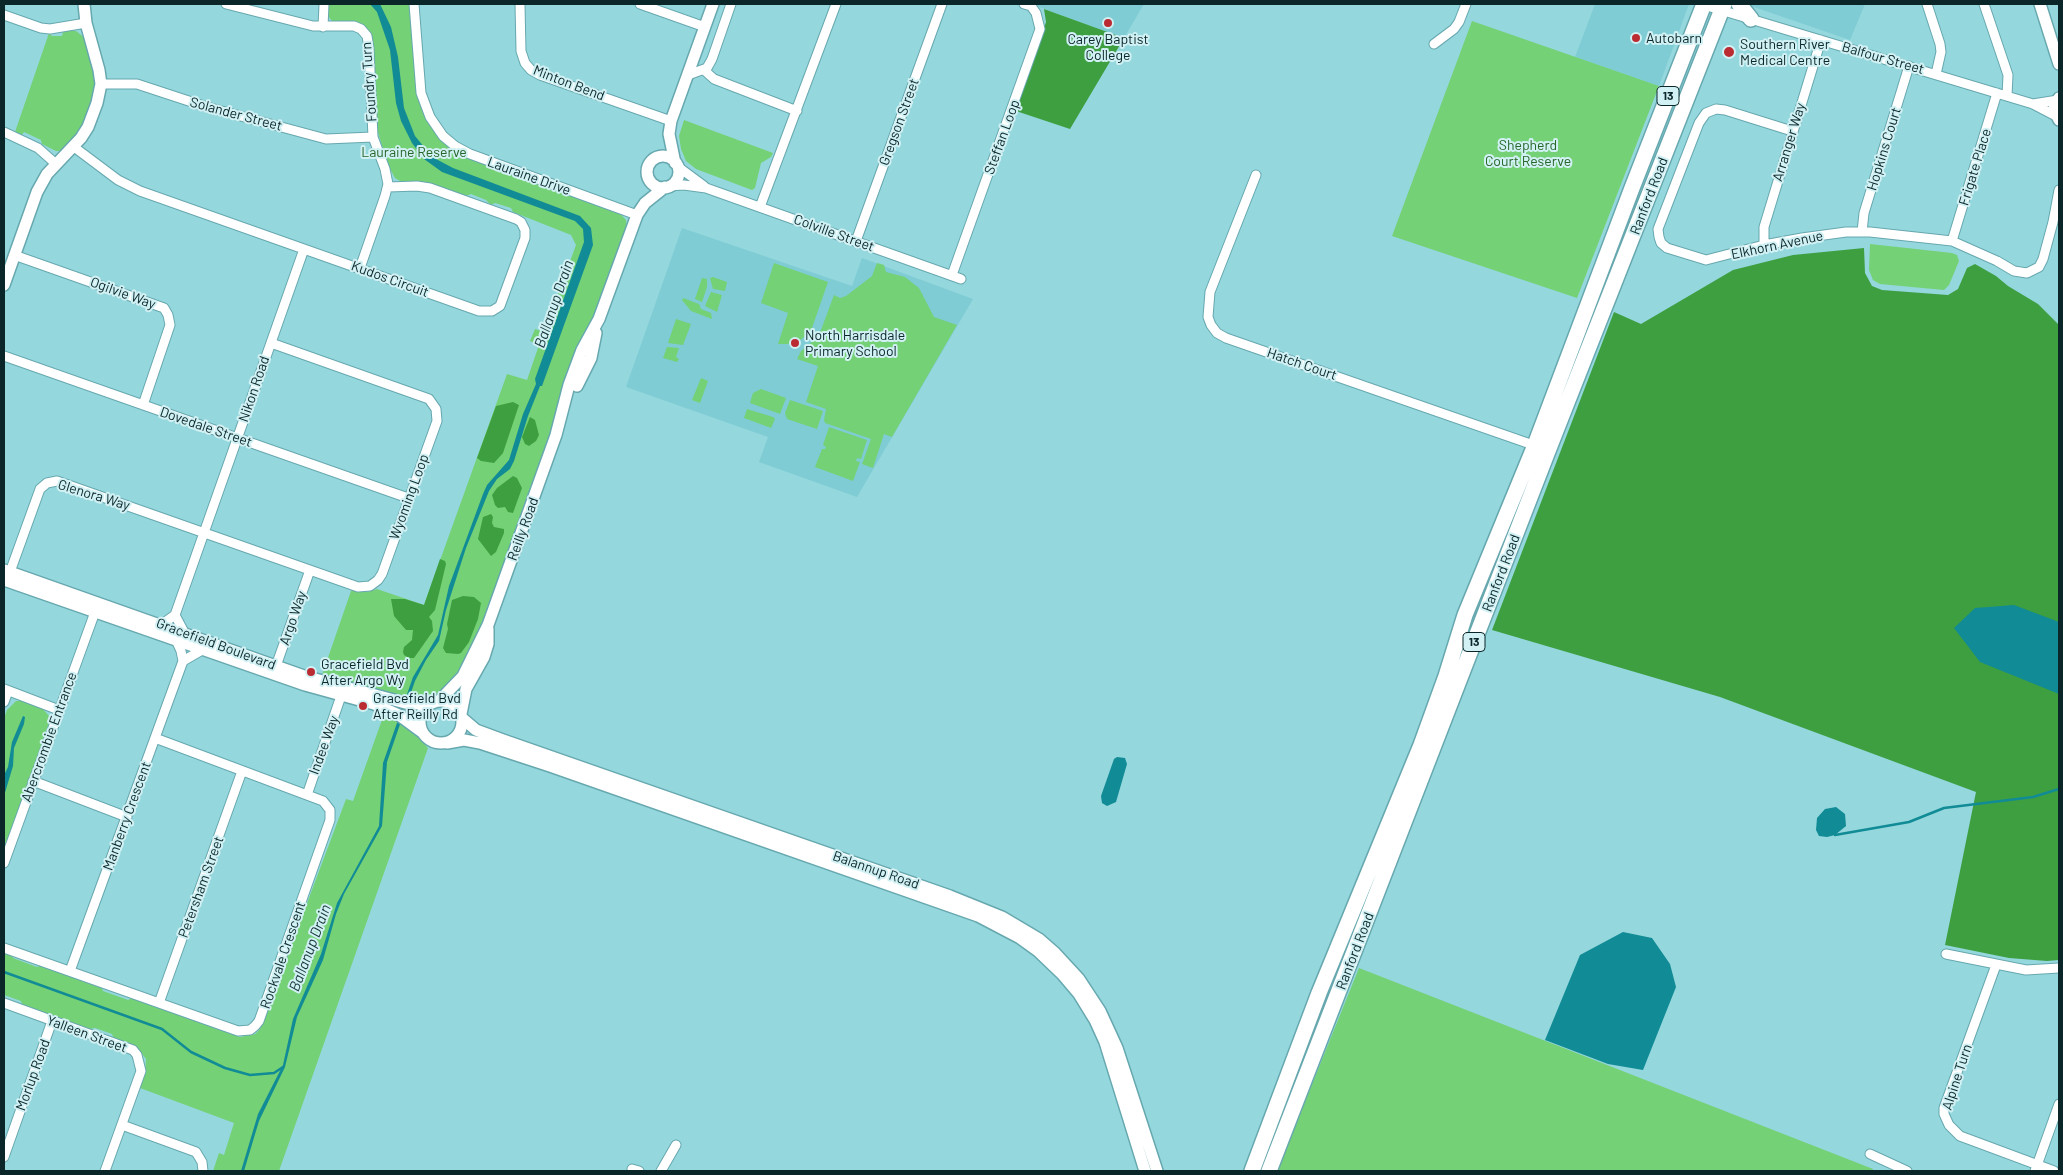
<!DOCTYPE html>
<html>
<head>
<meta charset="utf-8">
<style>
	body { margin:0 }
	#map { position:relative; width:2063px; height:1175px; overflow:hidden; background:#94d7dd; font-family:Barlow,sans-serif }
	canvas { display:block }
	.frame { position:absolute; inset:0; border:5px solid #0a2629; pointer-events:none }
</style>
</head>
<body>
<div id="map">
<canvas width="2063" height="1175"></canvas>
<div class="frame"></div>
</div>
<script>
const context = document.querySelector('canvas').getContext('2d');
context.lineJoin = 'round';
function fillPath(path, color) {
  context.fillStyle = color;
  context.fill(path, 'evenodd');
}
function shape(rows) {
  const path = new Path2D();
  for (const r of rows) {
    if (r.length === 3) {
      path.moveTo(r[0] + r[2], r[1]);
      path.arc(r[0], r[1], r[2], 0, 2 * Math.PI);
      continue;
    }
    path.moveTo(r[0], r[1]);
    for (let i = 2; i < r.length; i += 2) path.lineTo(r[i], r[i + 1]);
  }
  return path;
}
function stroke(path, color, width, dash) {
  context.strokeStyle = color;
  context.lineWidth = width;
  context.lineCap = dash ? 'butt' : 'round';
  context.setLineDash(dash || []);
  context.stroke(path);
}
function label(font, color, halo, rows, align = 'center') {
  context.font = font + ' Barlow,sans-serif';
  context.lineWidth = 4;
  context.setLineDash([]);
  context.textBaseline = 'middle';
  context.strokeStyle = halo;
  context.fillStyle = color;
  for (const [text, x, y, turn = 0] of rows) {
    context.save();
    context.translate(x, y);
    context.rotate((+turn || 0) * Math.PI / 180);
    context.textAlign = isNaN(turn) ? turn : align;
    if (halo) context.strokeText(text, 0, 0);
    context.fillText(text, 0, 0);
    context.restore();
  }
}
fillPath(shape([
	[1031,4,1144,4,1124,38],
	[1595,4,1689,4,1659,86,1575,57],
	[1749,4,1865,4,1850,40,1751,6],
	[682,228,852,286,862,258,973,299,857,497,759,462,768,437,626,387]
]), '#7fccd4');
fillPath(shape([
	[328,4,410,4,417,94,424,114,437,133,464,156,617,210,626,220,627,228,481,631,463,669,437,696,420,701,395,697,322,675,351,591,354,589,367,592,377,589,424,605,507,374,527,380,539,345,530,341,535,329,544,332,576,245,571,235,513,212,511,208,495,203,491,205,486,200,471,194,466,196,425,182,400,181,395,178,388,165,377,129,373,44,371,34,368,29,358,23,332,21,328,16],
	[1472,21,1659,86,1577,298,1392,236],
	[68,31,76,31,85,38,94,71,95,90,89,113,76,137,62,151,56,151,42,144,41,140,24,132,22,135,15,132,49,33,52,36,62,36,63,32],
	[684,120,773,153,771,157,761,163,755,188,752,190,696,169,686,161,681,149,679,136],
	[1870,244,1952,253,1957,255,1959,261,1949,285,1944,290,1880,284,1873,280,1869,270],
	[774,263,828,282,812,328,802,339,788,344,778,344,788,313,761,303],
	[877,263,884,265,886,272,905,277,919,288,934,317,957,325,892,437,884,434,873,468,862,464,871,439,825,423,824,420,826,409,806,402,818,366,797,359,801,351,813,341,821,330,834,295,840,298,846,296,872,276],
	[713,277,727,282,725,291,713,289,710,278],
	[702,278,707,279,707,287,702,302,695,299],
	[711,292,722,295,717,312,705,306],
	[683,298,699,304,701,309,711,313,712,319,691,311,682,300],
	[676,319,691,324,683,345,668,343],
	[667,347,679,348,676,357,679,359,677,362,663,358],
	[701,378,708,381,700,403,692,400],
	[761,389,786,398,780,414,750,403,753,393],
	[790,400,823,411,817,429,787,419,785,413],
	[747,409,773,417,775,419,771,428,744,418],
	[829,427,867,440,861,459,857,458,856,461,860,462,853,481,815,467,822,449,825,449,826,447,823,445],
	[16,701,22,701,42,708,49,716,49,723,6,845,4,846,4,718,7,710],
	[383,717,401,722,410,728,428,748,279,1171,213,1171,219,1153,224,1155,234,1123,140,1088,145,1073,146,1059,136,1046,114,1039,112,1034,95,1028,90,1029,22,1005,21,1001,4,995,4,951,11,953,13,958,37,967,42,965,101,986,103,991,128,1000,132,998,240,1037,255,1034,260,1029,346,799,353,801],
	[1359,968,1873,1169,1872,1171,1277,1171]
]), '#75d175');
fillPath(shape([
	[1044,9,1124,38,1070,129,1016,111,1046,22],
	[1864,248,1865,273,1872,286,1882,290,1948,295,1958,289,1967,268,1975,264,1996,276,2008,286,2038,304,2059,325,2059,960,2047,961,2009,958,1945,945,1976,792,1720,697,1492,630,1614,312,1641,324,1733,270,1793,255],
	[513,402,519,405,503,453,494,463,481,461,477,458,496,406],
	[530,417,535,420,539,435,536,441,529,446,525,444,522,437],
	[513,476,517,478,522,488,513,513,508,512,505,507,498,508,495,505,492,495,497,488],
	[491,514,493,517,492,523,494,527,504,529,504,533,496,552,491,556,478,539,483,517],
	[440,559,445,561,446,564,435,610,429,617,432,621,433,631,414,658,409,658,404,655,403,652,404,647,412,640,413,630,406,630,394,616,391,599,405,599,424,605],
	[463,596,474,597,481,603,478,619,469,642,461,653,458,654,446,653,443,648,448,629,447,624,452,600]
]), '#3e9f41');
fillPath(shape([
	[370,4,380,4,391,27,398,57,404,108,415,136,429,153,436,159,453,168,580,216,591,228,593,245,542,386,540,386,528,416,514,461,510,469,497,479,489,491,466,548,446,610,439,641,426,660,415,681,387,762,382,826,344,894,336,914,323,960,297,1017,285,1067,259,1121,244,1171,241,1171,258,1114,283,1065,293,1019,321,954,337,903,379,826,383,763,413,677,438,635,449,586,483,494,487,485,509,460,523,414,536,384,535,379,584,242,583,229,575,221,442,172,424,159,412,143,401,121,396,103,390,50,377,12],
	[2014,605,2059,622,2059,694,1980,662,1954,628,1975,608],
	[23,716,25,717,24,724,14,748,13,766,4,796,4,775,8,767,12,742],
	[1117,757,1125,758,1127,764,1116,802,1107,806,1102,803,1101,796,1114,759],
	[1836,807,1845,814,1846,826,1835,835,1827,837,1819,836,1816,830,1817,818,1825,809],
	[1623,932,1652,938,1670,964,1676,987,1643,1070,1608,1064,1545,1040,1580,955]
]), '#118b95');
stroke(shape([
	[1835,835,1909,822,1944,808,2033,797,2059,789],
	[4,972,162,1029,191,1052,225,1068,250,1075,274,1073,283,1067]
]), '#118b95', 2.5);
const minor = shape([
	[226,4,313,26,354,26,361,29,367,36,369,48,373,137,385,169,388,184,385,196,360,268],
	[414,4,421,93,430,117,443,136,455,146,470,154,637,215],
	[520,4,521,51,525,63,531,70,540,75,671,121],
	[640,4,705,27],
	[1927,4,1940,44,1941,52,1936,74],
	[1984,4,2008,75,2007,96],
	[1704,5,2033,104,2056,116],
	[4,15,41,28,50,29,86,23],
	[323,27,324,4],
	[1434,44,1454,29,1459,22,1466,4],
	[704,70,714,79,797,111],
	[688,75,707,68,712,59,731,4],
	[101,84,137,84,207,107,326,139,373,137],
	[2033,104,2058,100],
	[1792,131,1725,110,1716,109,1706,113,1699,123,1658,229,1659,237,1661,243,1667,248,1706,260,1764,245,1802,238,1846,232,1870,232,1952,241,1997,261,2014,271,2027,273,2039,267,2043,259,2053,222,2059,190],
	[4,132,38,148,56,164],
	[74,147,118,180,140,191,479,311,492,311,500,306,525,238,525,230,521,222,516,219,430,188,417,186,388,187],
	[677,166,704,186],
	[1256,175,1210,292,1208,317,1211,325,1217,333,1226,338,1539,447],
	[668,186,684,185,706,188,961,279],
	[760,207,836,4],
	[1862,232,1864,213,1909,66],
	[856,241,942,4],
	[1952,241,1997,93],
	[1764,245,1764,227,1821,40],
	[14,255,164,308,168,315,170,325,143,405],
	[952,275,1040,29,1036,13,1031,6,1024,4],
	[4,356,408,498],
	[10,572,40,489,47,483,57,481,358,587,370,586,378,580,382,574,437,421,436,409,429,399,271,343],
	[175,615,304,249],
	[161,625,175,615,184,632],
	[183,661,202,650],
	[276,666,310,570],
	[4,689,59,710],
	[4,702,8,691],
	[33,781,127,817],
	[307,795,341,696],
	[4,863,95,612],
	[4,948,238,1031,250,1030,255,1026,259,1021,330,820,330,810,323,801,155,738],
	[1946,954,2026,970,2059,968],
	[1996,965,1944,1108,1944,1114,1949,1125,1960,1136,2054,1171],
	[70,971,183,661,181,651,176,640],
	[4,1003,133,1050,137,1055,141,1071,105,1171],
	[159,1003,242,771],
	[122,1125,196,1152,202,1162,203,1171],
	[1870,1154,1907,1171],
	[4,1157,52,1021],
	[632,1169,639,1171],
	[661,1171,676,1145],
	[2035,1171,2059,1104]
]);
const tertiary = shape([
	[2040,4,2059,64],
	[2059,98,2055,104,2054,109,2059,120],
	[663,172,16],
	[675,163,669,134,671,121,713,4],
	[4,285,37,192,47,174,81,138,88,127,97,103,101,84,99,70,86,23,84,4],
	[577,386,591,358,596,333],
	[4,570,304,676,409,704,432,703],
	[4,580,305,685,374,704,399,715,422,732],
	[441,722,21],
	[439,701,463,676,488,625,556,435,569,385,582,350,599,319,637,215,645,203,665,187],
	[461,714,466,689,484,657,488,644,488,629],
	[462,718,476,730,503,740,950,896,1002,917,1039,939,1055,953,1079,979,1100,1011,1117,1048,1157,1171],
	[447,743,464,740,480,743,550,766,978,916,1020,938,1038,951,1062,974,1079,994,1095,1020,1105,1042,1145,1171]
]);
const primary = shape([
	[1739,4,1751,19],
	[1252,1171,1319,993,1421,745,1446,676,1465,615,1535,445,1632,188,1704,4],
	[1269,1171,1548,451,1724,4]
]);
stroke(minor, '#67a8af', 11);
stroke(tertiary, '#67a8af', 14);
stroke(primary, '#67a8af', 18);
stroke(minor, '#fff', 9);
stroke(tertiary, '#fff', 11);
stroke(primary, '#fff', 15);
for (const [x, y, r, color] of [
	[1108,23,5,"#bb2b32"],
	[1636,38,5,"#bb2b32"],
	[1729,52,6,"#bb2b32"],
	[795,343,5,"#bb2b32"],
	[311,672,5,"#bb2b32"],
	[363,706,5,"#bb2b32"]
]) {
  const dot = new Path2D();
  dot.arc(x, y, r, 0, 2 * Math.PI);
  context.fillStyle = color;
  context.fill(dot);
  stroke(dot, '#d1f1f4', 2);
}
for (const [x, y, w] of [
	[1668,96,22],
	[1474,642,22]
]) {
  const box = new Path2D();
  box.roundRect(x - w / 2, y - 9.5, w, 19, 4);
  context.fillStyle = '#d1f1f4';
  context.fill(box);
  stroke(box, '#0a2629', 1);
}
label('bold 12px', '#0a2629', null, [
	["13",1668,96],
	["13",1474,642]
]);
label('14px', '#0a2629', '#d1f1f4', [
	["Autobarn",1646,38],
	["Carey Baptist",1108,39,"center"],
	["College",1108,55,"center"],
	["Southern River",1740,44],
	["Medical Centre",1740,60],
	["North Harrisdale",805,335],
	["Primary School",805,351],
	["Gracefield Bvd",321,664],
	["After Argo Wy",321,680],
	["Gracefield Bvd",373,698],
	["After Reilly Rd",373,714]
], 'left');
label('14px', '#0a2629', '#d1f1f4', [
	["Balfour Street",1883,58,16],
	["Foundry Turn",369,82,-94],
	["Minton Bend",569,83,21],
	["Solander Street",236,114,15],
	["Gregson Street",899,122,-70],
	["Steffan Loop",1002,137,-70],
	["Arranger Way",1789,142,-73],
	["Hopkins Court",1884,149,-73],
	["Frigate Place",1975,167,-73],
	["Lauraine Drive",529,176,20],
	["Ranford Road",1649,196,-69],
	["Colville Street",834,233,20],
	["Elkhorn Avenue",1777,245,-12],
	["Kudos Circuit",390,279,20],
	["Ogilvie Way",123,293,20],
	["Hatch Court",1302,364,19],
	["Nikon Road",254,389,-71],
	["Dovedale Street",206,427,19],
	["Glenora Way",94,495,17],
	["Wyoming Loop",409,497,-70],
	["Reilly Road",523,529,-70],
	["Ranford Road",1501,573,-69],
	["Argo Way",293,618,-71],
	["Gracefield Boulevard",216,644,20],
	["Abercrombie Entrance",49,737,-70],
	["Indee Way",324,745,-70],
	["Manberry Crescent",127,816,-70],
	["Balannup Road",876,870,19],
	["Petersham Street",201,887,-70],
	["Ranford Road",1355,951,-69],
	["Rockvale Crescent",283,955,-71],
	["Yalleen Street",87,1034,20],
	["Morlup Road",33,1075,-70],
	["Alpine Turn",1957,1077,-72]
]);
label('14px', '#276628', '#d1f1f4', [
	["Shepherd",1528,145],
	["Court Reserve",1528,161],
	["Lauraine Reserve",414,152]
]);
label('italic 15px', '#153538', '#d1f1f4', [
	["Ballanup Drain",554,304,-71],
	["Ballanup Drain",310,948,-69]
]);
</script>
</body>
</html>
